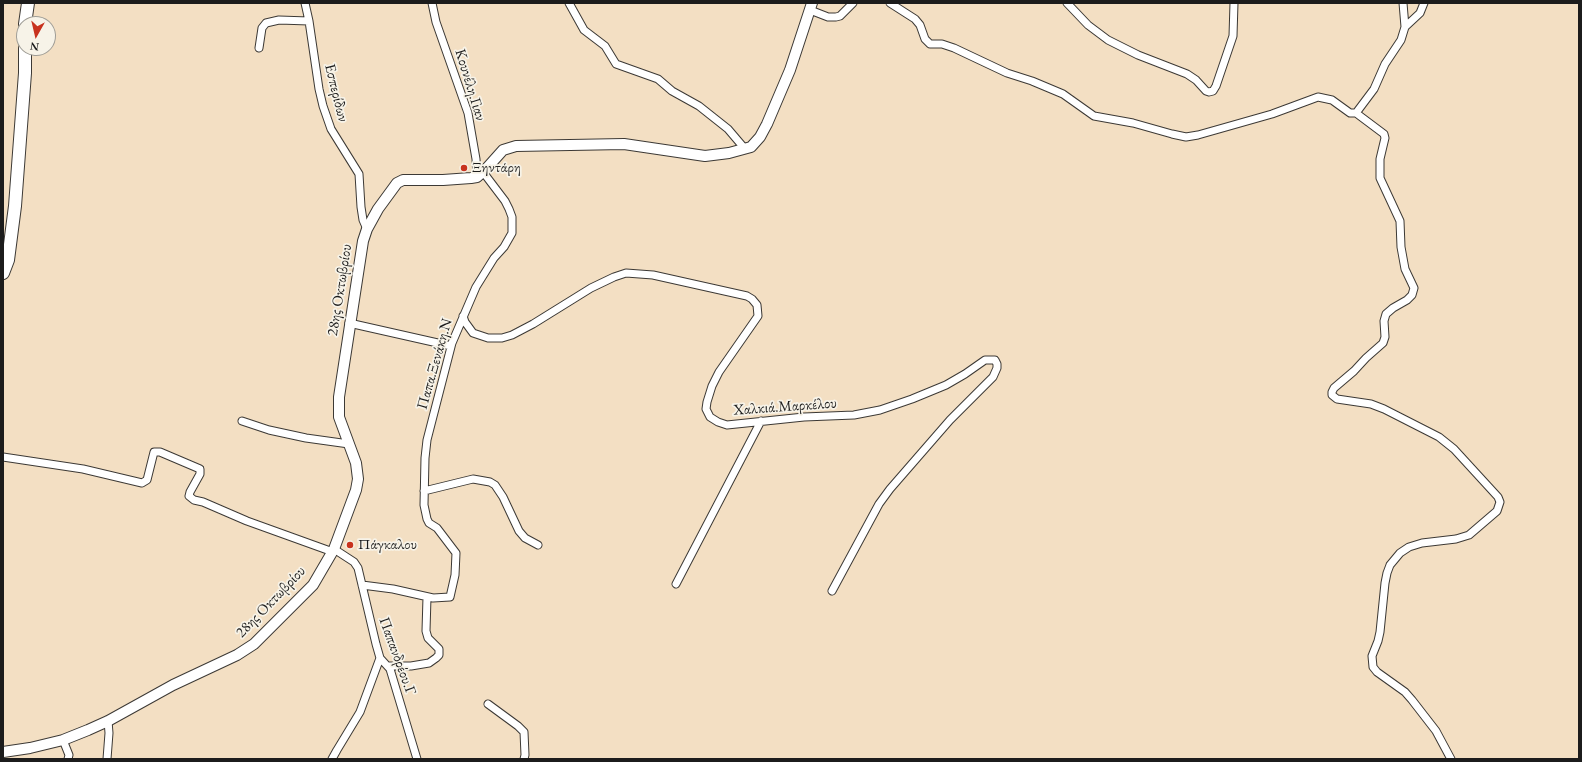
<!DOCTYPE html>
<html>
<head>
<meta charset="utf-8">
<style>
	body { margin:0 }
	#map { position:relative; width:1582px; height:762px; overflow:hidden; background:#f3dfc3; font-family:"EB Garamond",serif }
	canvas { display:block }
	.frame { position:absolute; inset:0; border:4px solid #1c1c1c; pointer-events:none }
	.north { position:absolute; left:16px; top:16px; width:40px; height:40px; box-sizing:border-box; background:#f7f3e8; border:1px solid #9f9d96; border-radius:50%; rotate:188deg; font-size:11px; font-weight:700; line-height:16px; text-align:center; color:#1c1c1c }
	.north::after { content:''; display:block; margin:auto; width:14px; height:18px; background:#c8321e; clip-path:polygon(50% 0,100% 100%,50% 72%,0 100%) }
</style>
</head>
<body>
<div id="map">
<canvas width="1582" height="762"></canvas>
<div class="frame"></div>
<div class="north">N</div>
</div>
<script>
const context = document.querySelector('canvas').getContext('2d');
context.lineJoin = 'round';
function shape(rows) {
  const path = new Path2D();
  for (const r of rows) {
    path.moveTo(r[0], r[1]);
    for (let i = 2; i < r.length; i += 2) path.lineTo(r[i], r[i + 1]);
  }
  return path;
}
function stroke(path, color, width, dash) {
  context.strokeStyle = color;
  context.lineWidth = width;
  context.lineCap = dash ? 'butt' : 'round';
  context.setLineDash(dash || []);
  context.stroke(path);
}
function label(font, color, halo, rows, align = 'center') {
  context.font = font + ' "EB Garamond",serif';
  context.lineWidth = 3.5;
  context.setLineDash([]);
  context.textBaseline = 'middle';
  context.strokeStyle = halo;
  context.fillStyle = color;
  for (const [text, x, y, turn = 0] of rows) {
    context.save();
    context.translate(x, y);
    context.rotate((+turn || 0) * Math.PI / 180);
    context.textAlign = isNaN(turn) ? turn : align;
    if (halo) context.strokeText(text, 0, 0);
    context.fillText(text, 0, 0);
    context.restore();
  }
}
const minor = shape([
	[305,3,309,21,319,89,323,106,331,129,359,174,361,207,363,220,367,229],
	[432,3,436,22,468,113,476,159,477,177],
	[569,3,584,30,605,46,616,64,658,79,672,91,699,106,728,129,745,149],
	[890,3,915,19,920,25,925,39,930,44,942,44,954,48,1007,73,1032,81,1063,94,1094,116,1133,123,1172,134,1186,137,1198,135,1272,114,1318,97,1332,100,1350,113,1356,113,1374,89,1385,64,1401,40,1405,27,1420,13,1424,3],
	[1067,3,1088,25,1108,40,1138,55,1187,74,1196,80,1206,91,1209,92,1213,91,1216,86,1233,36,1234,3],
	[1403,3,1405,27],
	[810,10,828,17,836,17,840,16,853,3],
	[259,48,262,28,266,23,279,20,309,21],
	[1356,113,1384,134,1385,138,1380,159,1380,178,1400,221,1401,247,1405,269,1414,288,1412,295,1407,300,1393,308,1386,314,1384,321,1385,337,1383,343,1366,358,1354,371,1334,388,1332,392,1332,395,1337,399,1371,404,1384,409,1439,437,1454,449,1498,497,1500,502,1497,511,1469,535,1456,539,1422,543,1409,547,1400,553,1390,565,1387,573,1385,583,1380,632,1378,641,1372,656,1373,667,1377,672,1405,692,1412,700,1436,731,1451,759],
	[463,316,465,322,473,333,488,338,502,338,512,335,533,324,591,288,614,277,626,273,653,275,747,296,752,299,757,305,758,316,719,372,712,386,707,402,706,409,710,417,718,422,727,425,804,417,854,415,880,410,912,399,946,385,965,374,985,360,995,360,997,364,997,368,993,377,950,420,890,489,879,504,832,591],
	[349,323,451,346],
	[242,421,269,430,306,438,349,444],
	[3,457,83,469,142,483,147,480,154,452,160,452,200,469,200,474,190,492,189,496,194,500,203,502,247,521,333,552],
	[424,491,473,479,490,482,495,485,503,497,519,531,525,538,538,545],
	[334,549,354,562,358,568,376,644,380,658,390,669,417,759],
	[676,584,761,421],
	[362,585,393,589,433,598,450,597,455,575,456,553,437,528,429,523,427,519,424,505,425,458,427,440,452,343,476,287,494,258,504,247,512,233,512,217,509,209,505,201,483,172],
	[388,666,411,666,429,663,436,658,439,655,439,649,428,638,426,631,427,597],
	[488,704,518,726,524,732,525,755,524,759],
	[63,740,69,755,68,759],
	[107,759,109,733,108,721],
	[332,759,337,750,360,712,380,658]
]);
const secondary = shape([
	[3,752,30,748,63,740,88,730,108,721,173,685,237,655,254,644,313,585,334,549,356,490,358,479,356,463,339,417,339,397,363,241,367,229,378,209,397,183,403,180,443,180,471,178,477,177,486,169,503,150,516,146,624,144,705,156,729,153,751,147,760,137,767,124,790,70,812,3]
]);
const primary = shape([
	[25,24,28,3],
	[3,273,8,260,15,206,25,73,25,48]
]);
stroke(minor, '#3c3935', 9);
stroke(secondary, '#3c3935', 12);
stroke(primary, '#3c3935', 14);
stroke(minor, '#fff', 7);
stroke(secondary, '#fff', 10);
stroke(primary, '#fff', 12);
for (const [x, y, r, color] of [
	[464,168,4,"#c8321e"],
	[350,545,4,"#c8321e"]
]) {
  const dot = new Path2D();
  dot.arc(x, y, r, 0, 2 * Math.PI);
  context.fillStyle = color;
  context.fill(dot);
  stroke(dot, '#f7f3e8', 1.5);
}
label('15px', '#1c1c1c', '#f7f3e8', [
	["Κουνέλη.Γιαν",470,85,73],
	["Εσπερίδων",336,93,76],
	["28ης Οκτωβρίου",340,290,-81],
	["Παπα.Ξενάκη.Ν",435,364,-74],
	["Χαλκιά.Μαρκέλου",785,407,-4],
	["28ης Οκτωβρίου",271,602,-46],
	["Παπανδρέου.Γ",397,656,70]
]);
label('15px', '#1c1c1c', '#f7f3e8', [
	["Ξηντάρη",472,168],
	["Πάγκαλου",358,545]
], 'left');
</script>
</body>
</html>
